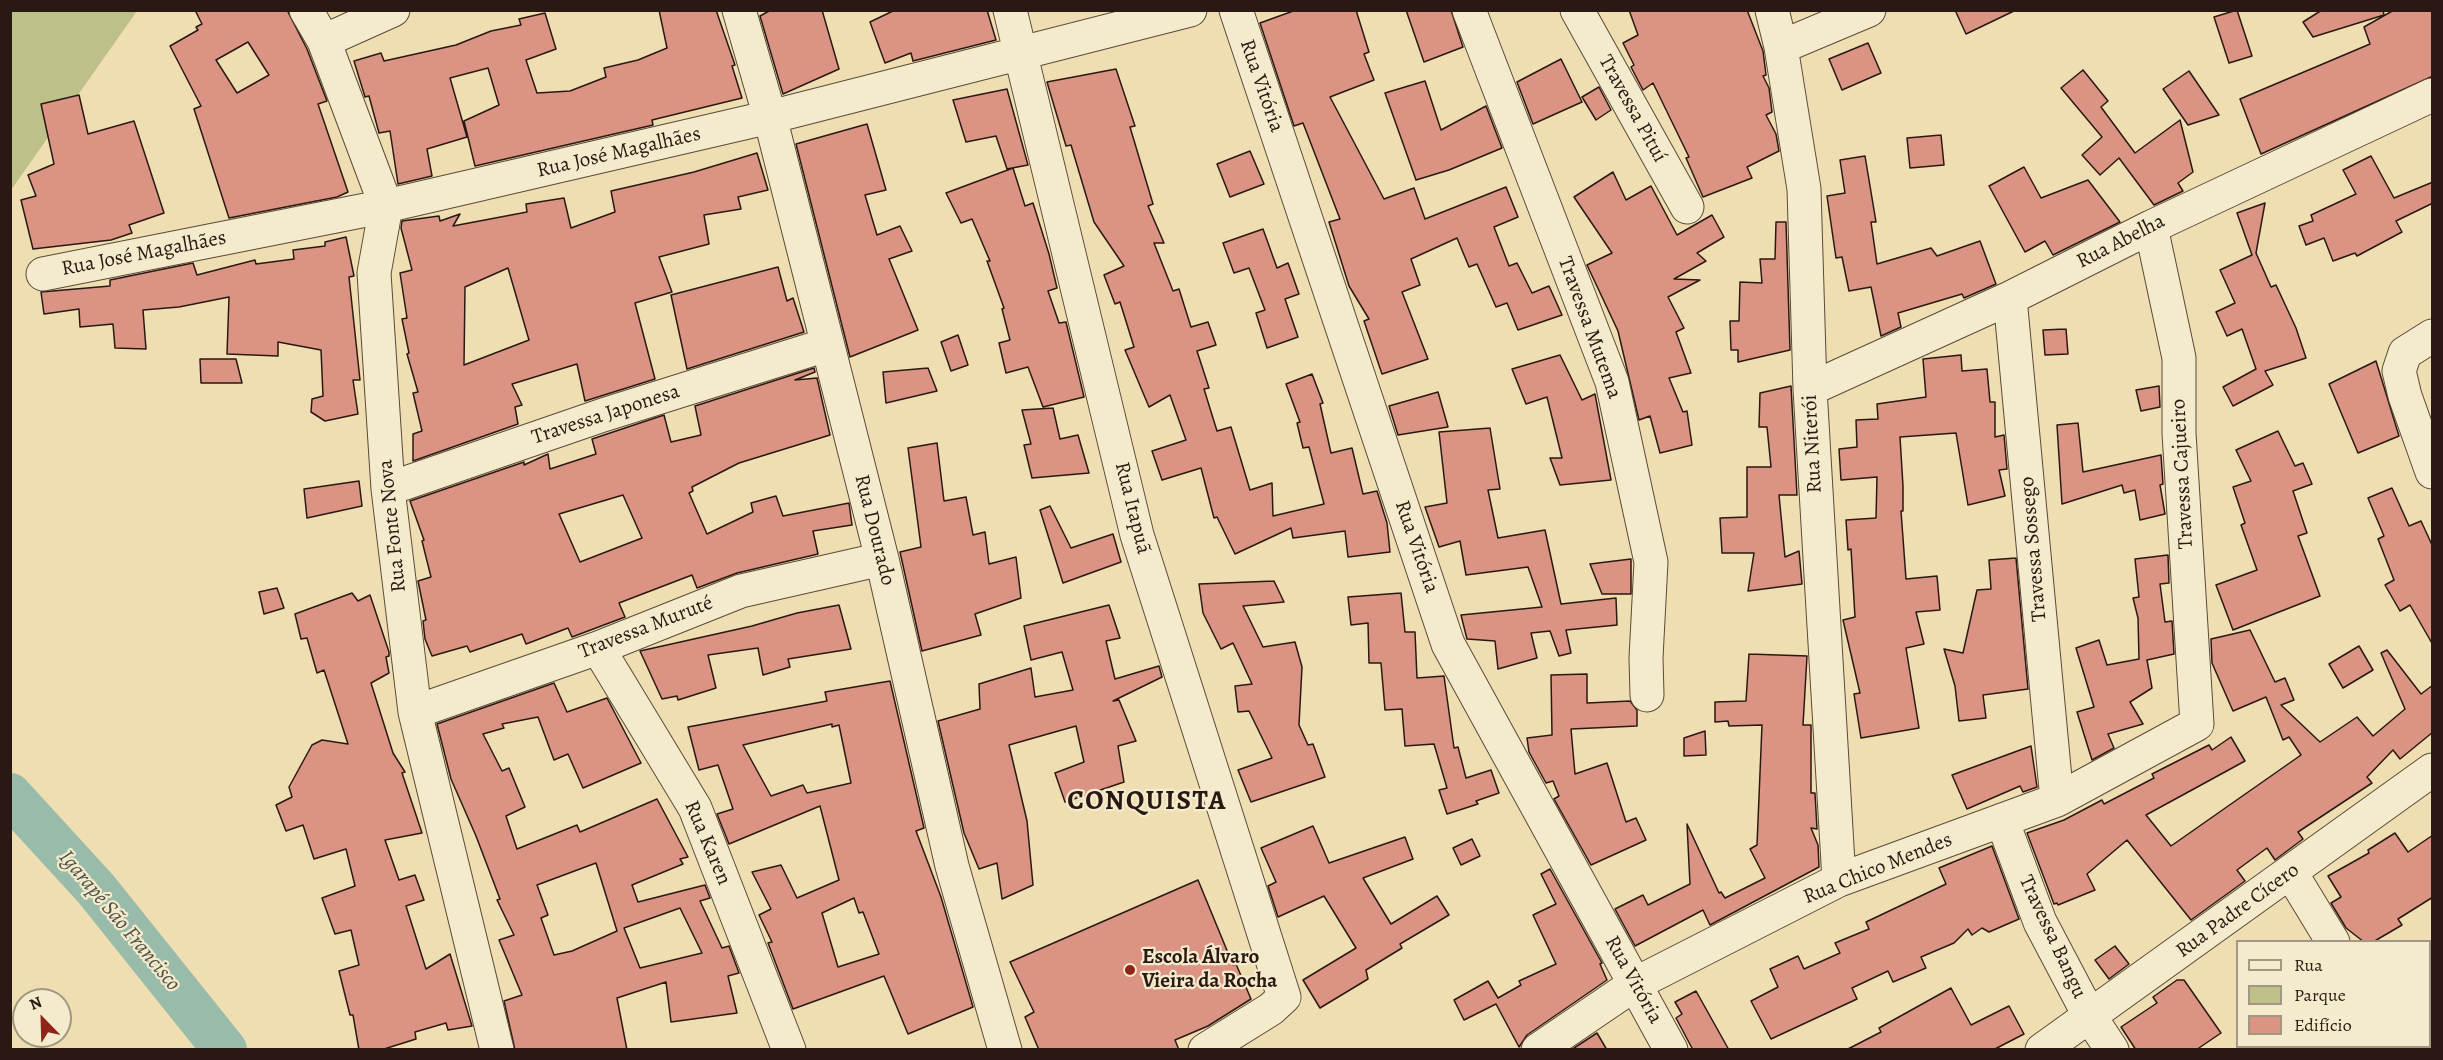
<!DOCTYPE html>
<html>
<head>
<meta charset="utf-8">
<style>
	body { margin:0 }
	#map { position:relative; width:2443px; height:1060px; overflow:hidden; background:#eedeb1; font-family:Alegreya,serif }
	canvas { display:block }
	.frame { position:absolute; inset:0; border:12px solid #2a1912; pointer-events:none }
	.legend { position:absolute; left:2236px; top:940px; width:195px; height:108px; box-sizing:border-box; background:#f4eacc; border:2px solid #a39682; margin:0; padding:8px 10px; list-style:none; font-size:18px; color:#2a1912 }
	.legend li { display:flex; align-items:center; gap:12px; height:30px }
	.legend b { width:30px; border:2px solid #a39682 }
	.north { position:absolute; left:12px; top:988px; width:60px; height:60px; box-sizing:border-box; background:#f4eacc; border:2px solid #a39682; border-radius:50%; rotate:337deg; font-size:16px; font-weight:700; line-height:24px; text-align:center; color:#2a1912 }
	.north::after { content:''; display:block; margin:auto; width:21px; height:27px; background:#8f2418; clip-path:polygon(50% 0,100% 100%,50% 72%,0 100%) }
</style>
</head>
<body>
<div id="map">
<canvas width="2443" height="1060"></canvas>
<div class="frame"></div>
<ul class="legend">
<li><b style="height:8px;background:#f4eacc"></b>Rua</li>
<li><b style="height:16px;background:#bdc088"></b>Parque</li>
<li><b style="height:16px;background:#db9383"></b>Edifício</li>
</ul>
<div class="north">N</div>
</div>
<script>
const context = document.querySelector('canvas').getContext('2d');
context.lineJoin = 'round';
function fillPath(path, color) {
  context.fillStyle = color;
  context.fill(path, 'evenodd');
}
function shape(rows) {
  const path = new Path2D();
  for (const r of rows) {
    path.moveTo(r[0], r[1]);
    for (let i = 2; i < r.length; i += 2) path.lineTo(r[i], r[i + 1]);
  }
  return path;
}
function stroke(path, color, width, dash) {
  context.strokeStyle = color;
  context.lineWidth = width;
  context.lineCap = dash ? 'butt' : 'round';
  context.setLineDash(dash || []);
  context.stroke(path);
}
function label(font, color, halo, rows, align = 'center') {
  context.font = font + ' Alegreya,serif';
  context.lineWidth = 4.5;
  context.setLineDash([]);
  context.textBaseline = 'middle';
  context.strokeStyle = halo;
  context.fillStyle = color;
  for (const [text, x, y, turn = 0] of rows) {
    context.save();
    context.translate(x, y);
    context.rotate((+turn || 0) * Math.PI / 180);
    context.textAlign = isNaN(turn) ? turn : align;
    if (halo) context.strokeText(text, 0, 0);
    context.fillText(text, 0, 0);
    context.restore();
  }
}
fillPath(shape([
	[11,11,137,11,11,190]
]), '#bdc088');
stroke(shape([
	[10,795,96,889,225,1050]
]), '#99bcaa', 44);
const building = shape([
	[195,10,287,10,307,49,327,101,318,104,348,192,337,197,229,218,194,109,201,106,170,46,198,30,196,27,202,24,195,10],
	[248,42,269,75,237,93,216,60,248,42],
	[659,10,716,10,735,65,732,66,742,98,652,120,653,125,475,166,464,121,499,105,488,68,450,78,467,137,427,149,432,176,398,184,390,131,379,133,369,96,365,97,354,61,381,53,384,61,456,45,491,31,521,25,519,19,545,13,556,49,526,60,537,93,570,91,606,77,604,68,638,60,667,48,659,10],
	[771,10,822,10,839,69,783,94,760,16,771,10],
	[895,10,987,10,996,40,913,61,911,53,885,63,870,22,895,10],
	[1296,10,1356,10,1369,52,1364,54,1374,80,1330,97,1384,199,1414,188,1425,219,1506,187,1518,217,1494,227,1509,266,1517,263,1532,293,1549,286,1562,315,1518,330,1507,303,1496,307,1477,264,1469,267,1457,238,1411,259,1420,285,1402,292,1428,359,1382,374,1364,321,1369,319,1349,286,1329,222,1340,219,1303,123,1294,126,1260,23,1296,10],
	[1406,10,1451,10,1463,47,1424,62,1406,10],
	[1629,10,1747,10,1763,51,1766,75,1763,76,1769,88,1772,112,1766,115,1776,134,1779,151,1747,167,1752,178,1703,197,1686,158,1689,157,1653,83,1643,90,1631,67,1634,65,1623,43,1638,35,1629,10],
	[1955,10,2016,10,1966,34,1955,10],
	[2237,10,2252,56,2229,63,2214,17,2237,10],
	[2322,10,2383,10,2384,15,2313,37,2303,22,2322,10],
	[2394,10,2433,10,2433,76,2261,154,2240,99,2370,44,2364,27,2394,10],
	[1868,43,1881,73,1842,90,1829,59,1868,43],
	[1561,59,1582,102,1533,124,1517,82,1561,59],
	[1116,69,1135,126,1130,127,1153,204,1148,206,1164,243,1154,243,1173,291,1179,289,1191,327,1208,322,1216,345,1197,351,1209,388,1204,389,1217,431,1231,427,1250,490,1272,483,1273,516,1324,504,1309,447,1303,448,1297,423,1300,422,1286,384,1312,374,1323,403,1320,404,1331,453,1352,448,1363,494,1377,491,1387,523,1390,552,1348,557,1345,531,1293,538,1291,528,1235,554,1217,517,1214,518,1201,468,1162,480,1152,451,1186,440,1170,395,1149,407,1125,350,1134,347,1120,302,1115,304,1104,275,1124,266,1094,222,1071,145,1066,146,1047,82,1116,69],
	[2083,70,2108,101,2101,107,2135,153,2180,120,2193,172,2178,183,2183,191,2154,205,2119,158,2100,175,2082,155,2102,137,2061,88,2083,70],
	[2189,71,2219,115,2188,125,2163,89,2189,71],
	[1425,81,1441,130,1486,106,1502,148,1449,170,1416,180,1385,93,1425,81],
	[1599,87,1611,110,1596,120,1582,97,1599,87],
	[1007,89,1028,165,1007,169,996,136,966,142,953,100,1007,89],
	[79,95,88,134,134,121,164,213,129,225,132,233,111,240,33,249,21,200,36,196,28,175,54,164,41,104,79,95],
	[867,124,886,190,865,195,877,235,900,226,912,251,889,259,918,330,850,357,796,144,867,124],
	[1941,135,1944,165,1910,168,1907,138,1941,135],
	[1250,151,1264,184,1230,197,1217,164,1250,151],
	[757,153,768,190,738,197,741,209,704,215,709,244,659,257,672,292,635,303,655,379,585,401,577,364,512,384,522,405,515,407,518,424,413,461,413,434,422,431,413,393,418,392,407,354,409,353,402,319,407,318,400,273,412,270,401,228,402,221,439,216,440,221,460,214,453,226,527,212,526,204,564,198,571,228,615,212,611,191,694,172,757,153],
	[508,268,529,340,464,365,465,287,508,268],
	[1865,156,1876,222,1871,222,1877,264,1931,248,1937,256,1980,241,1996,284,1964,298,1962,294,1898,313,1901,327,1881,336,1871,287,1849,291,1842,257,1836,258,1827,196,1845,193,1840,160,1865,156],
	[2371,156,2394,198,2433,182,2433,203,2396,221,2402,232,2357,256,2355,253,2333,261,2324,238,2306,245,2299,226,2313,221,2311,215,2356,194,2343,170,2371,156],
	[2024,167,2041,198,2088,180,2120,222,2053,255,2045,241,2025,252,1989,186,2024,167],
	[1013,168,1025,206,1033,203,1049,254,1057,288,1048,291,1059,323,1066,322,1084,397,1043,407,1028,367,1006,373,999,343,1010,340,1002,309,1004,308,987,261,990,261,972,219,961,223,946,193,1013,168],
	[1613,172,1626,200,1651,186,1677,235,1712,215,1724,237,1697,253,1706,261,1674,279,1700,280,1668,297,1684,328,1676,332,1691,373,1669,378,1683,412,1687,411,1692,445,1660,453,1650,416,1639,420,1618,331,1587,265,1612,253,1574,197,1613,172],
	[2265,203,2256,253,2271,287,2276,285,2296,328,2306,358,2265,371,2273,385,2233,406,2223,387,2256,369,2242,329,2227,336,2216,312,2235,303,2220,270,2252,255,2237,213,2265,203],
	[1776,222,1786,222,1790,350,1738,362,1738,350,1731,350,1730,321,1739,321,1740,282,1762,283,1760,259,1775,259,1776,222],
	[1263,229,1277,268,1288,263,1299,294,1285,299,1298,337,1267,348,1256,313,1265,310,1249,268,1234,273,1223,243,1263,229],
	[346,237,354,276,349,277,360,380,353,380,358,414,325,421,311,412,312,399,323,396,321,350,278,342,278,356,227,354,229,297,179,307,143,310,146,349,115,348,113,324,80,327,79,309,44,314,41,292,110,286,110,280,193,263,197,275,255,260,256,264,294,259,293,250,325,246,325,242,346,237],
	[778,267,787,301,793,298,804,332,687,369,671,295,778,267],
	[2066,329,2068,354,2045,355,2043,330,2066,329],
	[958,335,968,365,951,371,941,342,958,335],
	[1560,355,1582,400,1595,394,1611,480,1560,485,1550,458,1562,458,1547,397,1526,404,1512,369,1560,355],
	[1961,355,1962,371,1987,369,1990,402,1995,402,1995,437,2004,435,2007,469,1999,470,2005,496,1968,505,1956,433,1900,437,1903,486,1903,511,1901,511,1906,579,1937,576,1940,610,1916,612,1924,644,1906,648,1919,728,1861,738,1854,694,1860,693,1843,620,1855,617,1851,549,1848,550,1846,520,1876,518,1877,477,1841,480,1839,449,1857,447,1856,420,1878,419,1877,404,1926,397,1923,359,1961,355],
	[200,359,236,359,242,383,201,383,200,359],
	[2376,361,2399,436,2358,453,2329,384,2376,361],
	[814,368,815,372,795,380,817,378,830,435,739,463,692,487,693,491,689,493,707,534,753,512,751,503,776,496,783,516,849,503,852,525,813,531,818,554,737,573,697,588,692,575,619,603,625,617,572,637,568,628,526,644,522,634,470,652,467,646,432,656,425,639,423,621,426,620,418,581,431,577,422,541,424,540,410,501,524,462,524,465,548,454,550,469,596,454,592,439,664,415,671,442,701,435,695,406,814,368],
	[623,495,642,538,580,562,559,514,623,495],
	[928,368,937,391,886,403,883,372,928,368],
	[1791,386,1797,495,1779,495,1785,557,1799,551,1802,584,1748,591,1754,553,1722,553,1720,518,1747,517,1747,467,1771,467,1767,427,1759,427,1760,393,1791,386],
	[2159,386,2160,407,2141,411,2136,390,2159,386],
	[1438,392,1448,427,1398,435,1389,406,1438,392],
	[1053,408,1060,439,1078,435,1089,473,1032,478,1024,445,1031,444,1022,410,1053,408],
	[2078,423,2083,472,2161,455,2163,484,2160,485,2165,514,2140,520,2135,490,2124,493,2122,485,2062,504,2057,425,2078,423],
	[1490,428,1500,489,1488,490,1498,538,1545,530,1561,604,1616,598,1617,625,1566,630,1571,653,1559,656,1550,631,1531,633,1537,658,1498,669,1495,641,1467,639,1461,615,1542,607,1528,567,1466,575,1460,541,1439,547,1425,507,1447,503,1439,432,1490,428],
	[2278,431,2295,466,2303,463,2312,484,2293,491,2307,533,2298,536,2320,596,2233,630,2216,585,2257,570,2241,525,2245,523,2233,487,2251,481,2236,450,2278,431],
	[937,443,944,501,966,497,973,535,985,532,989,564,1016,557,1021,598,975,614,981,635,922,651,900,552,921,547,908,448,937,443],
	[359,481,362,506,307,518,304,489,359,481],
	[2392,488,2409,526,2421,521,2433,547,2433,645,2410,605,2400,611,2385,585,2394,580,2378,539,2384,536,2368,498,2392,488],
	[1050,506,1071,548,1113,534,1121,562,1063,583,1040,510,1050,506],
	[2168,555,2169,583,2160,584,2165,622,2172,621,2174,654,2147,660,2152,688,2130,702,2143,724,2108,734,2114,748,2092,760,2077,712,2094,707,2076,648,2099,640,2107,665,2139,659,2138,618,2133,598,2139,597,2135,559,2168,555],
	[2016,558,2028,689,1983,695,1986,718,1959,721,1955,686,1944,649,1963,653,1977,590,1991,589,1989,560,2016,558],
	[1631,559,1631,594,1602,594,1590,564,1631,559],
	[1274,581,1284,602,1243,606,1263,647,1295,642,1302,667,1299,725,1308,745,1313,744,1325,777,1251,802,1238,770,1272,758,1249,711,1238,712,1235,686,1252,684,1233,643,1221,649,1203,613,1199,584,1274,581],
	[277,588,284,608,264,614,259,592,277,588],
	[352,593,358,601,370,595,389,652,389,656,386,657,389,673,371,683,393,753,405,772,402,773,422,833,385,840,399,880,415,875,424,900,406,906,426,969,450,954,472,1026,448,1030,446,1023,415,1032,416,1039,381,1050,359,1050,353,1015,350,1015,339,971,359,965,351,930,335,934,322,898,355,886,346,849,314,859,303,825,286,831,276,805,292,797,289,787,312,745,322,740,348,744,324,670,317,673,307,638,301,639,295,614,352,593],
	[1401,593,1405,632,1415,632,1417,678,1444,676,1454,748,1458,747,1466,778,1491,770,1499,793,1476,801,1478,804,1447,814,1439,790,1447,788,1434,744,1405,746,1402,709,1385,710,1381,663,1369,663,1368,623,1351,625,1348,597,1401,593],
	[839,605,851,649,788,659,790,667,763,675,758,648,708,655,716,688,678,700,677,696,662,699,640,651,752,626,797,613,839,605],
	[1109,605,1120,638,1106,641,1115,679,1159,666,1162,677,1113,701,1119,700,1136,741,1118,746,1124,782,1065,802,1055,773,1084,762,1076,726,1009,745,1027,821,1033,885,1002,899,997,863,979,869,964,833,938,721,980,709,979,684,1031,668,1035,697,1073,690,1062,652,1031,660,1024,626,1109,605],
	[2250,630,2275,682,2285,678,2294,700,2281,705,2320,742,2357,717,2373,736,2405,709,2381,653,2387,650,2421,694,2433,685,2433,732,2400,759,2393,750,2367,777,2372,783,2298,832,2303,839,2275,860,2267,848,2237,870,2245,881,2191,920,2127,840,2087,874,2095,890,2058,905,2057,903,2054,904,2027,833,2064,820,2102,800,2104,804,2154,778,2152,774,2209,745,2212,750,2231,737,2245,761,2146,815,2171,846,2301,755,2289,737,2283,740,2266,697,2233,711,2212,663,2211,639,2250,630],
	[2359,646,2373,670,2343,688,2329,664,2359,646],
	[1749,654,1807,656,1803,725,1811,725,1811,793,1815,793,1817,829,1811,828,1818,845,1819,867,1710,925,1703,910,1635,946,1615,909,1643,895,1648,905,1690,884,1687,824,1719,893,1721,892,1725,898,1765,878,1750,849,1757,845,1762,725,1729,726,1728,721,1715,722,1715,702,1746,701,1749,654],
	[1587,674,1587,703,1630,701,1637,710,1637,726,1571,729,1575,774,1607,763,1626,822,1636,818,1646,840,1591,865,1554,799,1559,796,1553,781,1546,783,1529,752,1527,738,1552,735,1551,675,1587,674],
	[890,681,924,828,916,831,941,897,973,1007,908,1034,884,976,793,1009,768,943,772,942,759,915,771,909,752,872,781,865,797,898,839,880,820,806,729,844,717,814,733,809,718,765,699,770,688,727,827,701,825,692,890,681],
	[832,724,832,727,839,725,851,783,807,793,803,785,771,796,743,745,832,724],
	[854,898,859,913,863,912,879,954,838,967,822,913,854,898],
	[554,683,567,712,607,698,641,763,583,788,568,754,554,760,538,717,502,724,504,728,483,734,502,771,509,768,525,807,506,816,517,849,577,825,580,832,657,799,688,857,680,859,683,864,632,885,638,902,705,885,710,898,700,901,722,948,729,946,739,973,728,976,737,1013,671,1022,666,982,617,998,627,1050,515,1050,504,1001,522,995,499,940,514,935,497,900,500,899,476,836,451,779,437,724,554,683],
	[596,863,617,931,572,951,554,955,541,918,548,915,537,885,596,863],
	[680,908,702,953,640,968,624,928,680,908],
	[1705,731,1706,755,1684,756,1684,738,1705,731],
	[2031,746,2037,787,2023,792,2020,786,1967,809,1952,775,2031,746],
	[1313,826,1329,863,1405,837,1413,859,1363,878,1391,924,1437,896,1449,915,1400,944,1402,948,1366,970,1368,979,1320,1008,1303,980,1356,948,1324,896,1278,917,1268,886,1276,882,1261,848,1313,826],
	[2395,833,2408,852,2433,835,2433,897,2398,919,2402,925,2373,942,2364,942,2346,928,2331,903,2341,897,2328,876,2369,853,2368,850,2395,833],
	[1472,839,1480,856,1461,865,1453,848,1472,839],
	[1992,846,2019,919,1989,932,1982,928,1972,935,1968,929,1954,943,1921,957,1926,968,1893,982,1888,971,1852,988,1857,999,1771,1039,1751,1001,1778,987,1770,969,1798,956,1804,969,1840,953,1835,943,1869,929,1866,922,1946,884,1939,868,1992,846],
	[1550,869,1602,963,1600,964,1607,980,1527,1035,1519,1047,1496,1004,1464,1020,1454,1000,1488,981,1498,998,1521,985,1519,981,1556,964,1533,915,1556,904,1541,874,1550,869],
	[1198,880,1233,965,1236,964,1251,999,1208,1026,1175,1040,1179,1050,1039,1050,1025,1017,1034,1012,1010,962,1198,880],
	[2115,946,2129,964,2109,979,2095,960,2115,946],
	[2177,980,2184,980,2221,1033,2196,1050,2136,1050,2121,1027,2157,1003,2153,997,2177,980],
	[1951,988,1971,1025,2009,1006,2024,1034,1993,1050,1846,1050,1881,1032,1879,1028,1951,988],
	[1696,991,1729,1050,1693,1050,1676,1018,1682,1014,1675,1002,1696,991],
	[1597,1033,1607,1050,1575,1050,1574,1048,1597,1033]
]);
fillPath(building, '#db9383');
stroke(building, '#2a1912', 1.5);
const minor = shape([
	[306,10,324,41,386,206,374,273,388,489,415,712,497,1050],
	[739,10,770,117,882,559,952,866,1005,1050],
	[1010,10,1137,535,1284,997,1271,1009,1205,1050],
	[1236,10,1448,644,1671,1050],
	[1469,10,1612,382,1651,562,1646,658,1647,695],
	[1577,10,1687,207],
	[1772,10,1781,47,1804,189,1810,389,1839,880],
	[324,41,393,10],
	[1781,47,1869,10],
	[43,274,386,206,770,117,1190,10],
	[2010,298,2057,800],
	[2432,336,2405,353,2399,371,2405,396,2432,472],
	[1810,389,2010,298,2151,227,2432,95],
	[388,489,603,415,826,345],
	[598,648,695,808,789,1050],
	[415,712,598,648,741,591,882,559],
	[2002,820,2040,922,2089,1015,2112,1050],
	[2291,873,2333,942],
	[2401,1046,2403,1050],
	[1538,1050,1635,984,1839,880,2057,800,2197,724,2179,433,2179,358,2151,227],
	[2042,1050,2432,770]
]);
stroke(minor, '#5b4a3a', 35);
stroke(minor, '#f4eacc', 33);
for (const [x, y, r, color] of [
	[1130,970,6,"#8f2418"]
]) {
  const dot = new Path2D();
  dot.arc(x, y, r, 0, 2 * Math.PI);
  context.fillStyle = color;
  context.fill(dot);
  stroke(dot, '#f4eacc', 2);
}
label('21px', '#2a1912', '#f4eacc', [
	["Rua Vitória",1261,86,71],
	["Travessa Pituí",1632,109,61],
	["Rua José Magalhães",619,153,-13],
	["Rua Abelha",2121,242,-27],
	["Rua José Magalhães",144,254,-11],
	["Travessa Mutema",1589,328,70],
	["Travessa Japonesa",606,415,-18],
	["Rua Niterói",1813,444,-93],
	["Travessa Cajueiro",2183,474,-93],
	["Rua Itapuã",1132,508,76],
	["Rua Fonte Nova",393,526,-96],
	["Rua Dourado",874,530,76],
	["Rua Vitória",1416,547,71],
	["Travessa Sossego",2034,549,-95],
	["Travessa Muruté",646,628,-21],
	["Rua Karen",707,843,67],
	["Rua Chico Mendes",1878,869,-22],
	["Rua Padre Cícero",2238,911,-36],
	["Travessa Bangu",2052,937,65],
	["Rua Vitória",1633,980,61]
]);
label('bold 21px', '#2a1912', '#f4eacc', [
	["Escola Álvaro",1142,958],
	["Vieira da Rocha",1142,982]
], 'left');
label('italic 22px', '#515247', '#f4eacc', [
	["Igarapé São Francisco",119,921,50]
]);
context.letterSpacing = '1.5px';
label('bold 27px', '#2a1912', '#f4eacc', [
	["CONQUISTA",1147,802]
]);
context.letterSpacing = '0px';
</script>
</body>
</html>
